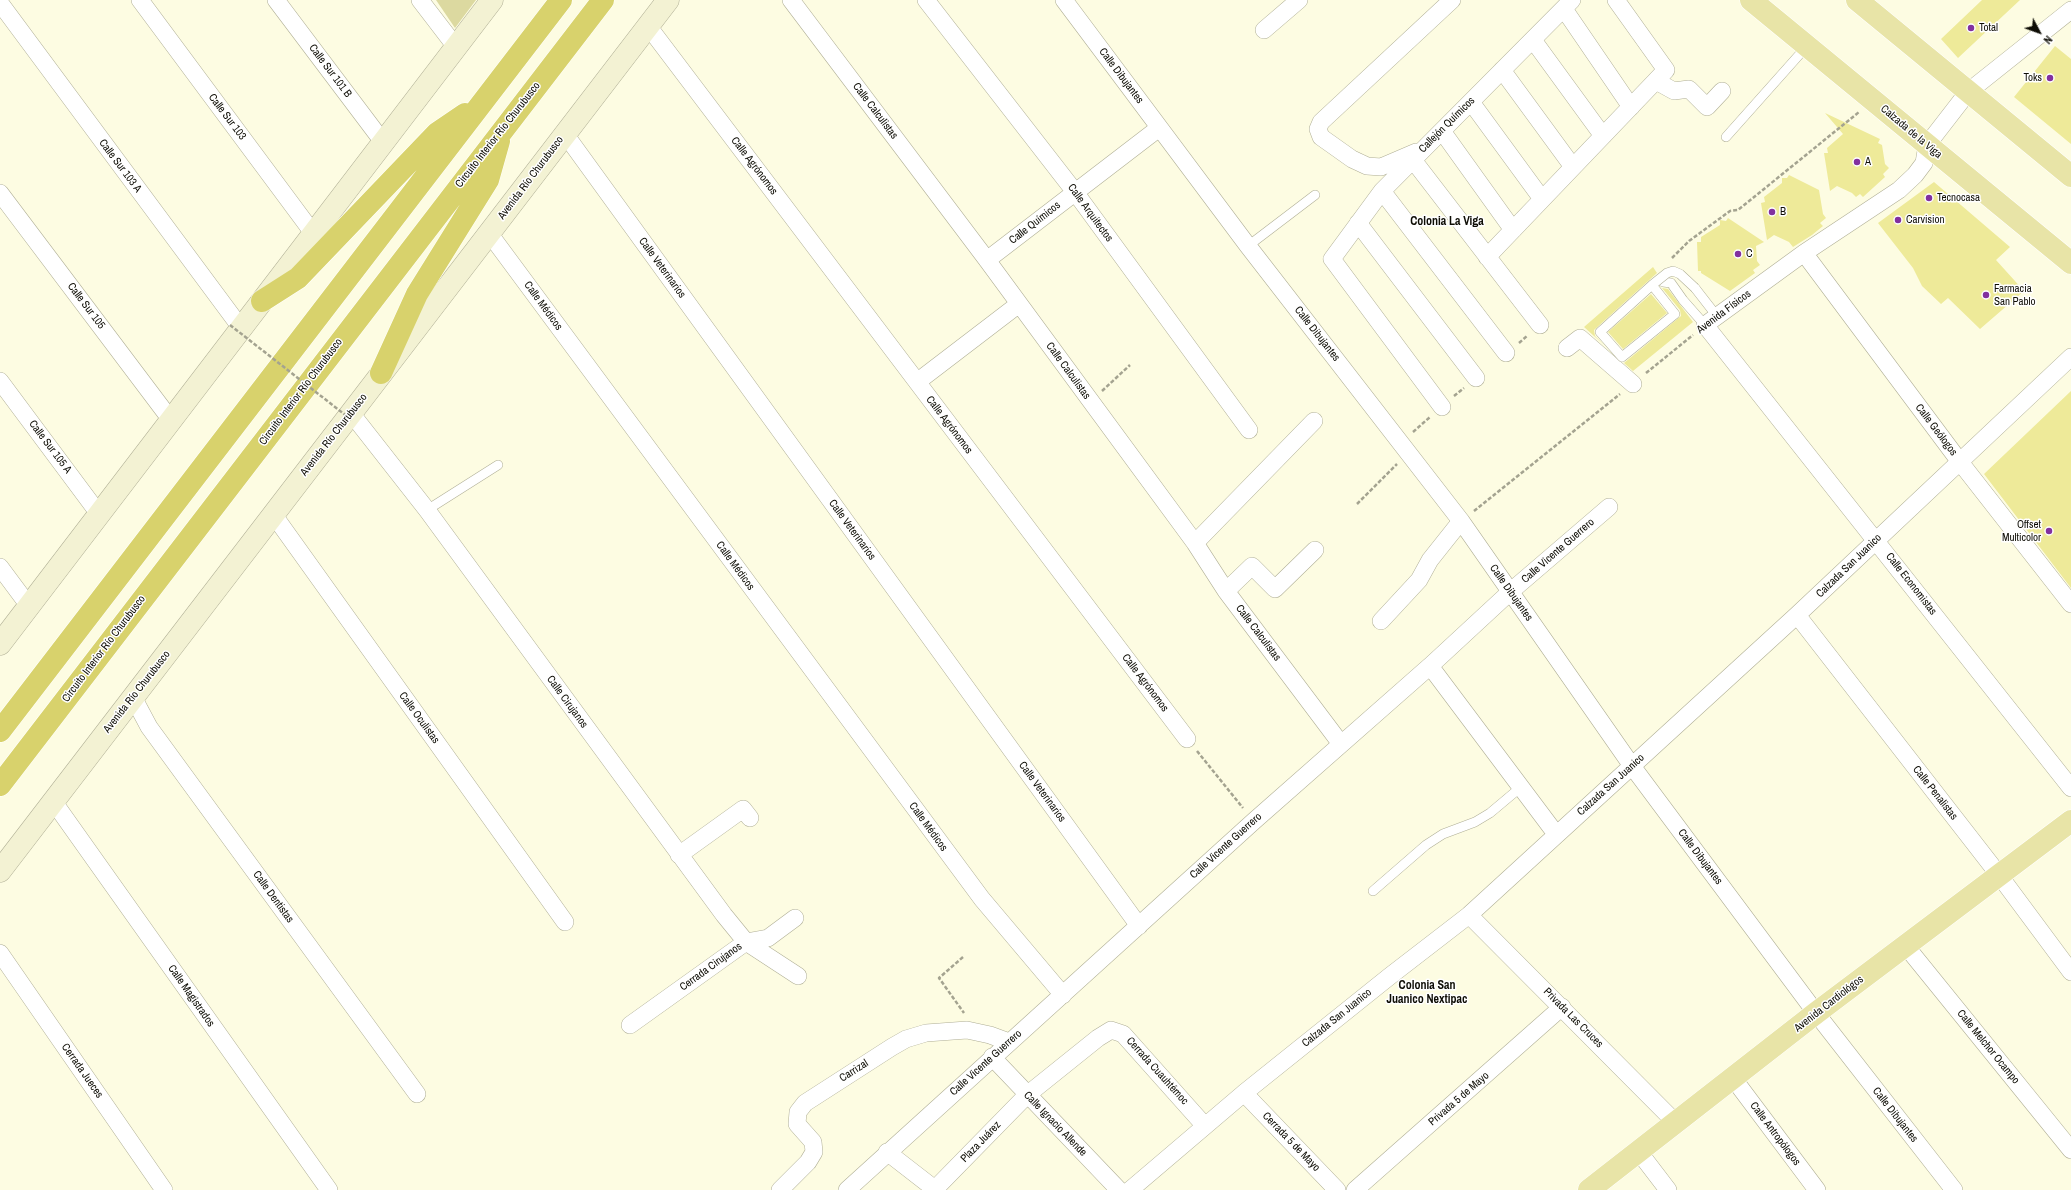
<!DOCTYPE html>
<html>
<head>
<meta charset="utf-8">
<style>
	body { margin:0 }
	#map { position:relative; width:2071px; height:1190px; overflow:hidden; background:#fdfce2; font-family:"Archivo Narrow",sans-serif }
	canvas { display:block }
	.north { position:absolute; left:2019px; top:12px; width:40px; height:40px; -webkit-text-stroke:3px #fff; paint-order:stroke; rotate:131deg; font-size:11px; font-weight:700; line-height:16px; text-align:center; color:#0e0d05 }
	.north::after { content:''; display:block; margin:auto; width:14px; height:18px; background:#0e0d05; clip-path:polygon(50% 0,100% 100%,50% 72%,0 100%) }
</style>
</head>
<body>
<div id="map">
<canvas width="2071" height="1190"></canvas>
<div class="north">N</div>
</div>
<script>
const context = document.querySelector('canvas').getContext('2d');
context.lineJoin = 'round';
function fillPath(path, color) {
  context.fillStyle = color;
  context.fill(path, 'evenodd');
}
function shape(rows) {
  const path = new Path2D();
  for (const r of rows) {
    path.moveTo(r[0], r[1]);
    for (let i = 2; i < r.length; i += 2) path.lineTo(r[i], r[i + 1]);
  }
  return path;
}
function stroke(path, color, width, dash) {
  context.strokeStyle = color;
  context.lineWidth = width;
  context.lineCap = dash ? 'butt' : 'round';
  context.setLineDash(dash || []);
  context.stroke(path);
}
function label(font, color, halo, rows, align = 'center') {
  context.font = font + ' "Archivo Narrow",sans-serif';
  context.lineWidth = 3;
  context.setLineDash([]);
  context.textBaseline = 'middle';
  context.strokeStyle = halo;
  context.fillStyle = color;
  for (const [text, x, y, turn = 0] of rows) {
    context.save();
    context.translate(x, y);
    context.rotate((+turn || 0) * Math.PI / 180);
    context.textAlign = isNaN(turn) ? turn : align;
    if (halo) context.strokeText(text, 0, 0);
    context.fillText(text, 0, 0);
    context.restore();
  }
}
fillPath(shape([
	[436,0,476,0,455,28]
]), '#dcd9a0');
fillPath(shape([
	[1982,0,2020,0,1958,58,1941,39],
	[2055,46,2071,59,2071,144,2014,97],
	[1825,113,1880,139,1878,143,1882,145,1885,164,1889,168,1883,174,1885,177,1863,197,1860,194,1856,197,1852,193,1837,186,1830,191,1824,153,1828,153,1827,148,1843,134],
	[1789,175,1819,190,1823,214,1826,218,1820,223,1823,226,1812,235,1793,247,1789,242,1774,235,1767,240,1761,203,1765,202,1764,197,1782,183,1782,178,1787,178],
	[1934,182,2010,247,1996,260,2024,291,1980,329,1948,298,1941,304,1922,286,1913,268,1878,223],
	[1728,218,1764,242,1756,246,1757,261,1760,265,1753,270,1755,273,1730,291,1701,273,1701,271,1698,271,1697,242,1701,242,1701,237,1720,225,1720,220,1726,221],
	[1653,267,1657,273,1594,330,1595,336,1604,345,1584,327],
	[1662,288,1668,289,1693,322,1633,371,1624,363,1681,316,1680,310],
	[1651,294,1667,313,1623,349,1608,332],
	[2071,391,2071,588,1984,474]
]), '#eeea99');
const lane = shape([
	[1726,137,1807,46],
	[1248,246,1315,195],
	[1663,282,1671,283,1683,300,1705,325],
	[1695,288,1716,315],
	[427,510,498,465],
	[1373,891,1426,845,1443,834,1475,822,1490,813,1521,787]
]);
const street = shape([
	[140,0,313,233],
	[276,0,383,142],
	[420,0,456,47],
	[791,0,987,260,1195,543,1226,591,1341,744],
	[926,0,1075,192,1249,430],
	[1064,0,1248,246,1461,521,1632,766,1816,1013,1954,1190],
	[0,3,241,328],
	[1564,9,1631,107],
	[2071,10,1968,92,1927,145,1924,163,1915,175,1899,190,1804,253,1705,325,2071,788],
	[648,26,1187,739],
	[1264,30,1299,0],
	[1533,40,1603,136],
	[1502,70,1573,167],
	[1656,81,1674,91,1689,89,1707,107,1722,91],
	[1471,102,1542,199],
	[1442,131,1513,230],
	[565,134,1139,926],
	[1416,152,1381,167,1367,166,1352,159,1321,137,1318,129,1321,122,1452,0],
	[1413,160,1540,325],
	[1382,191,1506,353],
	[0,193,171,420],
	[1358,223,1476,378],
	[489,233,982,899,1063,995],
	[1804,253,1960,462,2071,604],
	[1487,257,1666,70,1616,0],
	[987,260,1159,128],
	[1567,348,1580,338,1633,384],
	[0,381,99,514],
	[917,382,1019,304],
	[1442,407,1332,259,1382,191,1572,0],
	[351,413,427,510,724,915,746,942,798,976],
	[273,514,565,922],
	[1195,543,1314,421],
	[0,567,29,606],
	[1226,591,1252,566,1275,589,1315,550],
	[1797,615,1999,875,2071,972],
	[1381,621,1419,580,1430,560,1461,521],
	[1430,666,1556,834],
	[133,697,149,727,417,1094],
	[53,801,329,1190],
	[679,855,743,809,750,818],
	[1469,915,1676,1123],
	[1905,945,2071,1150],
	[0,953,164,1190],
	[630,1025,746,942,768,938,795,918],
	[992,1057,1119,1190],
	[1733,1078,1817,1190],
	[1244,1093,1337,1190],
	[887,1152,936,1190],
	[1639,1152,1668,1190],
	[935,1189,1027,1095,1098,1038,1111,1030,1123,1034,1205,1126],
	[780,1190,808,1162,814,1152,813,1142,797,1124,798,1112,805,1103,892,1047,906,1039,926,1033,967,1030,990,1035,1009,1042],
	[847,1190,1254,821,1430,666,1510,592,1609,507],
	[1130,1190,1244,1093,1390,976,1469,915,1797,615,2071,357],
	[1355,1190,1562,1007]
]);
const secondary = shape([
	[0,644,492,0],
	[0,871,668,0]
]);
const primary = shape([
	[1751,0,2071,263],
	[1857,0,2071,176],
	[1589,1190,1816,1013,2071,821]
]);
const highway = shape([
	[262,301,298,278,437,133,465,114],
	[381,373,417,294,488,180,499,141],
	[0,731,561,0],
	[0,785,603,0]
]);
stroke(lane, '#afae95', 10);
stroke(street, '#afae95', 18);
stroke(secondary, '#afae95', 23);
stroke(primary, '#fff', 23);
stroke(highway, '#fff', 23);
stroke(shape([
	[1672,258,1689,241,1730,211,1738,210,1859,112],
	[1519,343,1527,336],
	[1646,373,1693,335],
	[1102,391,1130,365],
	[1454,396,1464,388],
	[1413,432,1430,417],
	[1357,504,1397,464],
	[1474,511,1620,394],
	[1197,751,1243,808],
	[963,957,939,978,964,1013]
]), '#a4a390', 2.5, [4, 2]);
stroke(lane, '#fff', 9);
stroke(street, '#fff', 17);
stroke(secondary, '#f3f2d3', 22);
stroke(primary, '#e8e4a7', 22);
stroke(highway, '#d8d26c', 22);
const laneBridge = shape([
	[1652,285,1675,314,1622,357,1600,332,1652,285,1667,273,1673,271,1680,274,1695,288]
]);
stroke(laneBridge, '#afae95', 10, []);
stroke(shape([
	[230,325,353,421]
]), '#a4a390', 2.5, [4, 2]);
stroke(laneBridge, '#fff', 9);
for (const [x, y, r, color] of [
	[1971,28,4,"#82309f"],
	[2050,78,4,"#82309f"],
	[1857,162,4,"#82309f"],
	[1929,198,4,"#82309f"],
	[1772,212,4,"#82309f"],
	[1898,220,4,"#82309f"],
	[1738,254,4,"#82309f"],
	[1986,295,4,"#82309f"],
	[2049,531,4,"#82309f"]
]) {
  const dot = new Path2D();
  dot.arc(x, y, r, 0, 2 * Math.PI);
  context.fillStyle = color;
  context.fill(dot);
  stroke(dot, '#fff', 1.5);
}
label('11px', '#0e0d05', '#fff', [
	["Total",1979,28],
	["Toks",2042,78,"right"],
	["A",1865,162],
	["Tecnocasa",1937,198],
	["B",1780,212],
	["Carvision",1906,220],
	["C",1746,254],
	["Farmacia",1994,289],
	["San Pablo",1994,302],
	["Offset",2041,525,"right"],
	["Multicolor",2041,538,"right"]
], 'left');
label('11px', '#0e0d05', '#fff', [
	["Calle Sur 101 B",330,71,53],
	["Calle Dibujantes",1121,76,53],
	["Calle Calculistas",875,111,53],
	["Calle Sur 103",227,117,53],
	["Callejón Químicos",1447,125,-45],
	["Calzada de la Viga",1911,132,40],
	["Circuito Interior Río Churubusco",498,135,-52],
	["Calle Sur 103 A",120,166,53],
	["Calle Agrónomos",754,166,53],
	["Avenida Río Churubusco",531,178,-53],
	["Calle Arquitectos",1090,213,54],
	["Calle Químicos",1035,223,-38],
	["Calle Veterinarios",662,268,54],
	["Calle Sur 105",86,306,53],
	["Calle Médicos",543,306,54],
	["Avenida Físicos",1724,312,-37],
	["Calle Dibujantes",1317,334,52],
	["Calle Calculistas",1068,371,54],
	["Circuito Interior Río Churubusco",301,392,-53],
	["Calle Agrónomos",949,425,53],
	["Calle Geólogos",1936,430,53],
	["Avenida Río Churubusco",334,435,-52],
	["Calle Sur 105 A",50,447,53],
	["Calle Veterinarios",852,530,54],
	["Calle Vicente Guerrero",1558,551,-41],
	["Calle Médicos",735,566,54],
	["Calzada San Juanico",1849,566,-44],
	["Calle Economistas",1911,584,52],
	["Calle Dibujantes",1511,593,55],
	["Calle Calculistas",1258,633,53],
	["Circuito Interior Río Churubusco",104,649,-53],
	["Calle Agrónomos",1145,683,53],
	["Avenida Río Churubusco",137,692,-52],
	["Calle Cirujanos",567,702,54],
	["Calle Oculistas",419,718,54],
	["Calzada San Juanico",1611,785,-42],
	["Calle Veterinarios",1042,792,54],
	["Calle Penalistas",1935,793,52],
	["Calle Médicos",928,827,54],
	["Calle Vicente Guerrero",1226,846,-42],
	["Calle Dibujantes",1700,857,53],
	["Calle Dentistas",273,897,54],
	["Cerrada Cirujanos",711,967,-36],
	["Calle Magistrados",191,996,55],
	["Avenida Cardiológos",1829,1004,-38],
	["Calzada San Juanico",1337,1018,-39],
	["Privada Las Cruces",1573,1018,45],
	["Calle Melchor Ocampo",1988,1047,51],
	["Calle Vicente Guerrero",986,1063,-42],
	["Cerrada Jueces",82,1071,55],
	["Carrizal",854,1071,-33],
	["Cerrada Cuauhtémoc",1157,1071,48],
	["Privada 5 de Mayo",1459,1099,-41],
	["Calle Dibujantes",1895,1115,52],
	["Calle Ignacio Allende",1055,1124,46],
	["Calle Antropólogos",1775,1134,53],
	["Plaza Juárez",981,1142,-46],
	["Cerrada 5 de Mayo",1291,1142,46]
]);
label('bold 12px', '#0e0d05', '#fff', [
	["Colonia La Viga",1447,222],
	["Colonia San",1427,986],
	["Juanico Nextipac",1427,1000]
]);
</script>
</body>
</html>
